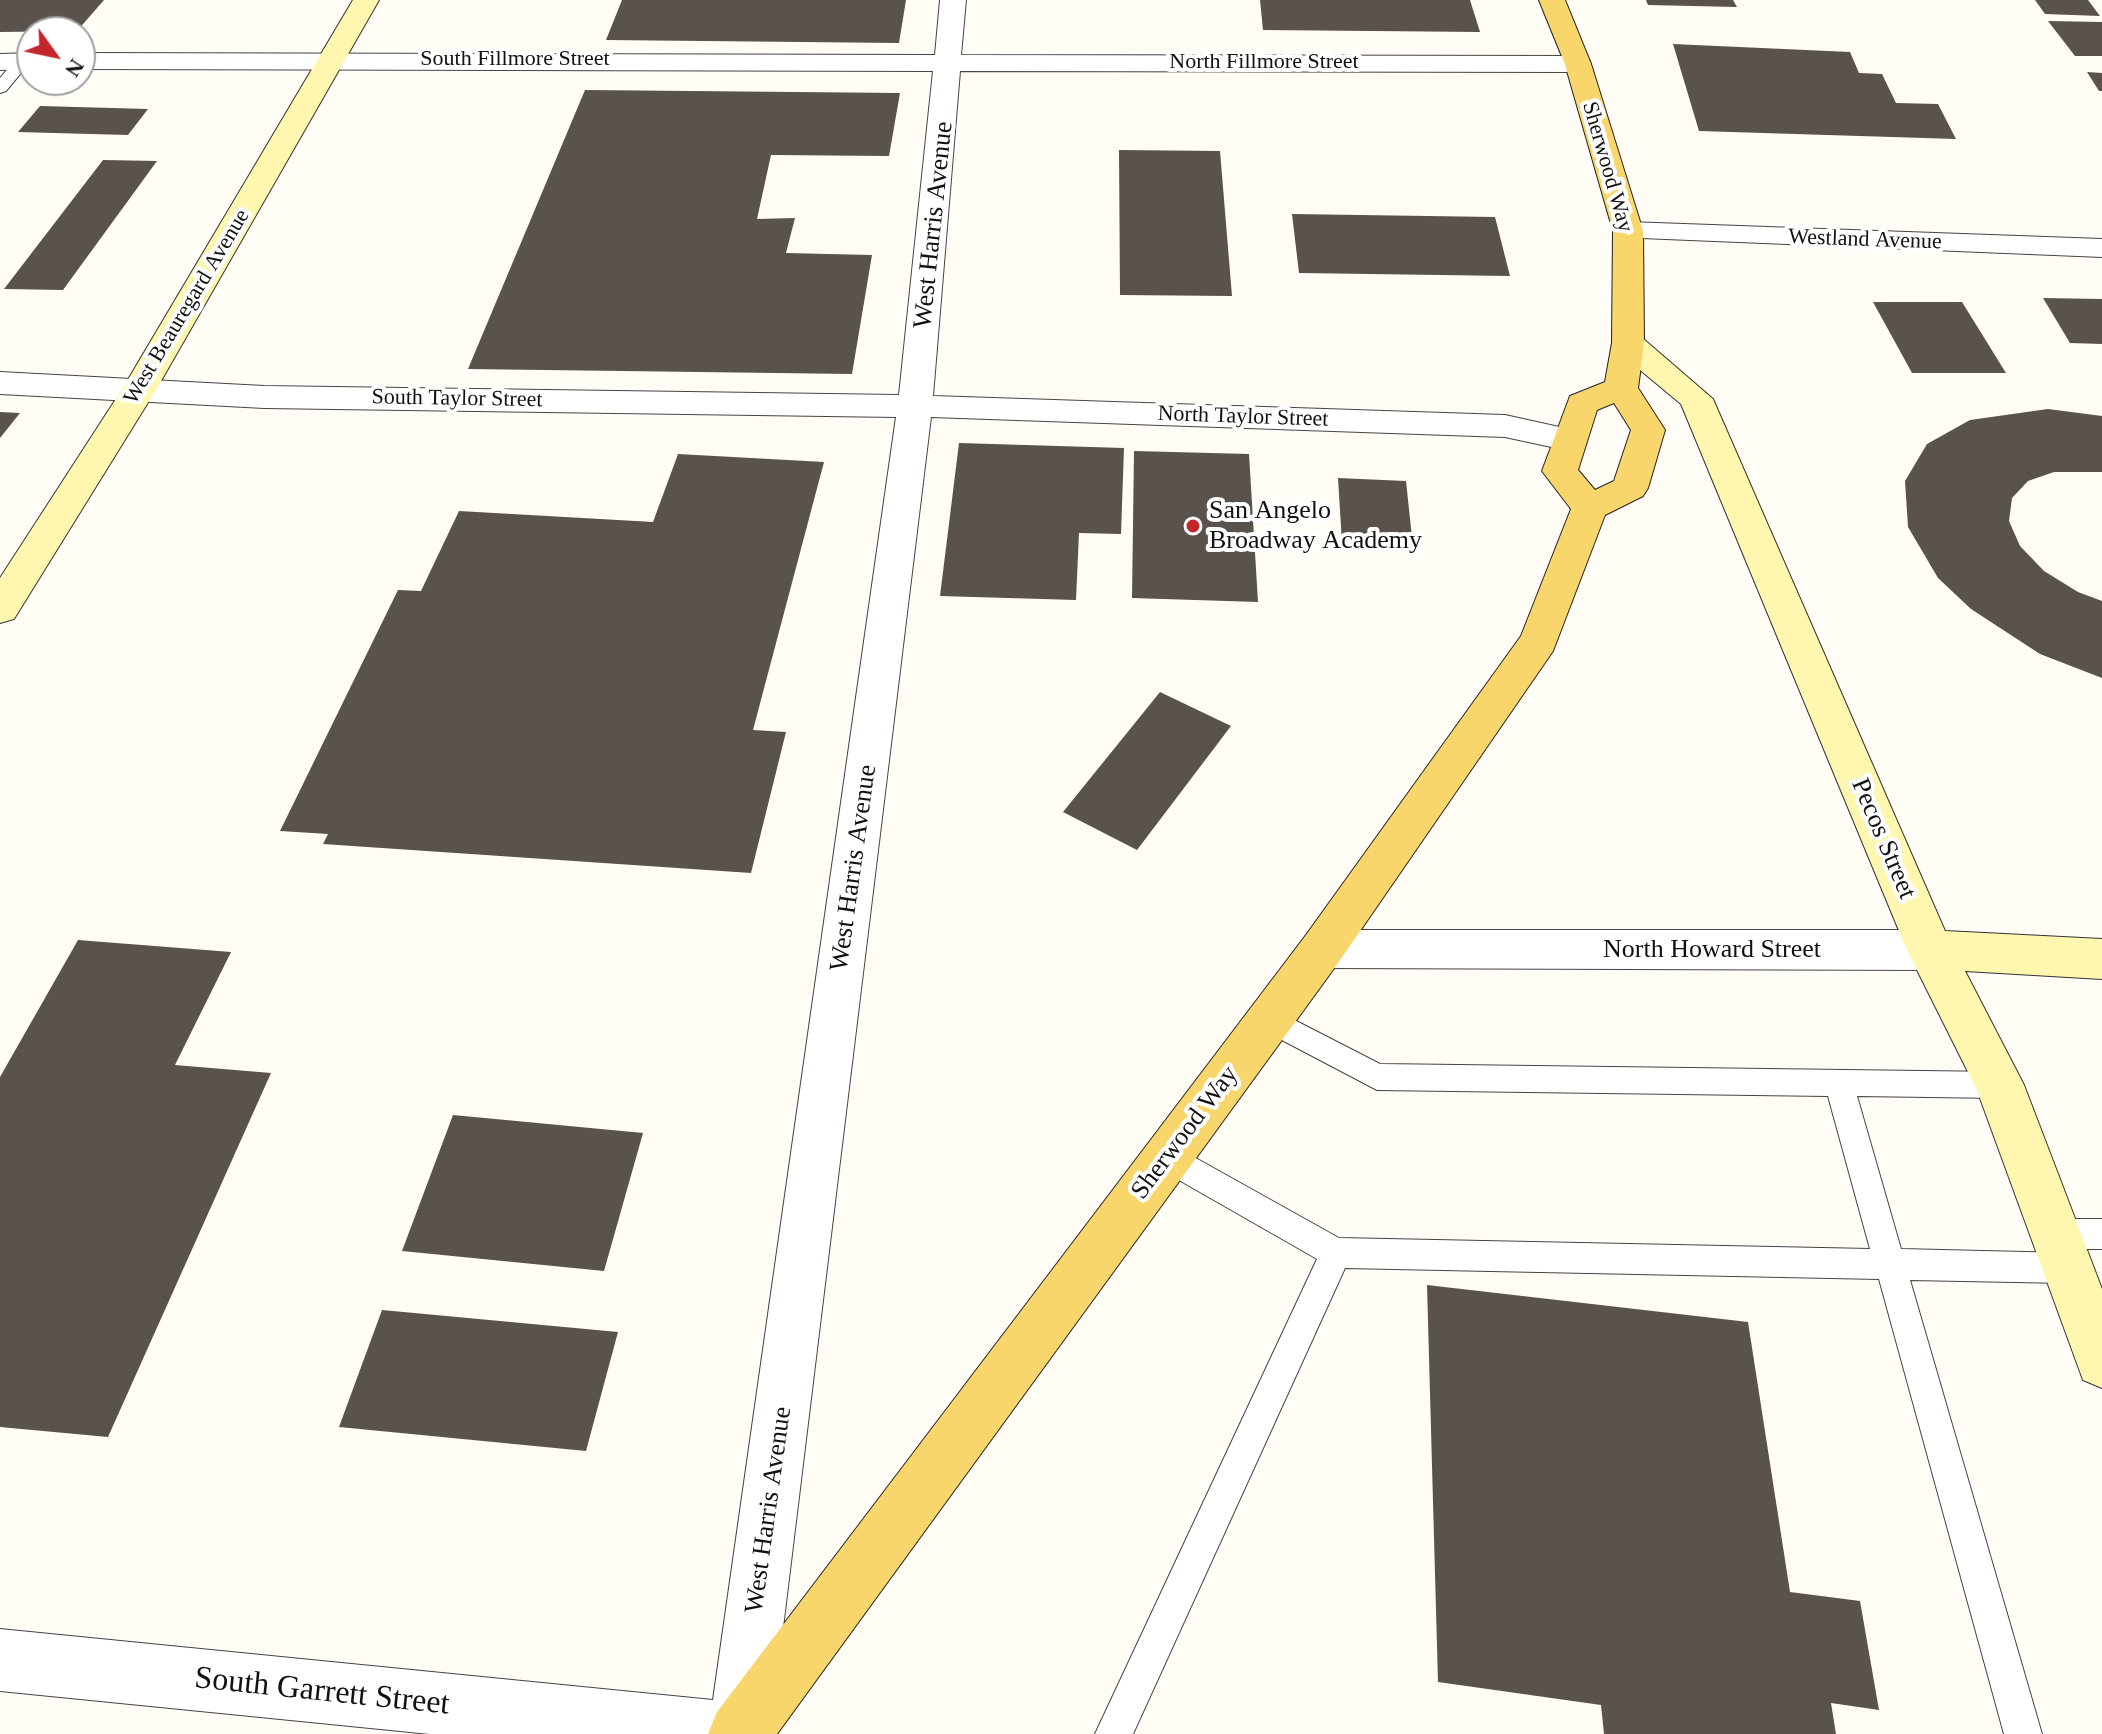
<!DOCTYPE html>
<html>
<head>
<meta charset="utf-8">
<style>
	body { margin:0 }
	#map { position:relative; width:2102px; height:1734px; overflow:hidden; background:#fffdf5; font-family:Georgia,serif }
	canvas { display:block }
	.north { position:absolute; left:16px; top:16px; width:80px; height:80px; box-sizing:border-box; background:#fff; border:2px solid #a0a0a0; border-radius:50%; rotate:123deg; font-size:22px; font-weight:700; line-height:32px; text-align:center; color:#111 }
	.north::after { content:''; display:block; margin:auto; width:28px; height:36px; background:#c4262e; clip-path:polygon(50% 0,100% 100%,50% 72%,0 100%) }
</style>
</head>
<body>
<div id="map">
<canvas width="2102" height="1734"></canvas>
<div class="north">N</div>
</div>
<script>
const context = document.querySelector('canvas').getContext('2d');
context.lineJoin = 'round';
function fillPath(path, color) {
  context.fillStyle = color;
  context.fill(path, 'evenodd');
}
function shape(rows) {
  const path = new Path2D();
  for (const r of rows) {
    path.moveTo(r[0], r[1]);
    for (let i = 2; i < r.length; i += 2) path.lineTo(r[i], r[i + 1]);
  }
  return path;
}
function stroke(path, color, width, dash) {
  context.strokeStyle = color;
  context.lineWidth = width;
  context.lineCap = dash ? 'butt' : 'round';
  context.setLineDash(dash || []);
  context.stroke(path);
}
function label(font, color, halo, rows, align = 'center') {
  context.font = font + ' Georgia,serif';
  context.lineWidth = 8;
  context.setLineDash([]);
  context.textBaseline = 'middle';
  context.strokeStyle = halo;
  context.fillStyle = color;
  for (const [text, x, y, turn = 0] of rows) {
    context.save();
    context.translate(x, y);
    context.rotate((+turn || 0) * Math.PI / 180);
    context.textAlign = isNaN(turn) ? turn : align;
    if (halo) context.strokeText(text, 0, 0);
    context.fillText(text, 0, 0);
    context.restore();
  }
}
fillPath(shape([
	[0,0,104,0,77,31,0,32],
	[622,0,906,0,899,43,606,40],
	[1260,0,1470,0,1480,32,1263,30],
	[1646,0,1733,0,1737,7,1648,5],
	[2035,0,2088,0,2100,16,2045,14],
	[2048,21,2102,22,2102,56,2075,56],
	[1673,44,1850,52,1859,73,1882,74,1896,103,1938,104,1956,139,1699,131],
	[2087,72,2102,73,2102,91,2099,91],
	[585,90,900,93,889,156,771,155,757,219,795,218,786,253,872,255,852,374,468,369],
	[40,106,148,109,128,135,18,132],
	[1119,150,1220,151,1232,296,1120,295],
	[103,160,157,161,63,290,4,289],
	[1292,214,1495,217,1510,276,1299,273],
	[2043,298,2102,299,2102,344,2070,343],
	[1873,302,1962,302,2006,373,1912,373],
	[2048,409,2102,416,2102,472,2054,472,2028,481,2012,498,2009,521,2020,546,2044,571,2078,592,2102,601,2102,678,2040,654,1971,609,1938,578,1908,527,1905,481,1927,444,1970,420],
	[0,412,20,413,0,438],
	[959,443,1124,448,1121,534,1079,533,1076,600,940,596],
	[1134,451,1249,454,1258,602,1132,598],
	[678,454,824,462,753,730,786,732,751,873,323,844,328,834,280,831,398,590,421,591,459,511,653,522],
	[1338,478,1406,481,1413,547,1342,543],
	[1160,692,1231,726,1137,850,1063,812],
	[78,940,231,952,175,1065,271,1073,108,1437,0,1427,0,1077],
	[453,1115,643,1133,604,1271,402,1251],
	[1427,1285,1748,1322,1790,1592,1860,1601,1879,1710,1831,1703,1836,1734,1604,1734,1601,1705,1438,1682],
	[382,1310,618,1332,586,1451,339,1427]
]), '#5a524d');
const lane = shape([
	[17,58,31,61,6,91,0,93,0,78,17,58],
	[1269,1007,1380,1064,2000,1072,2010,1076,2014,1085,2010,1094,2000,1098,1857,1096,1901,1249,2067,1253,2078,1257,2083,1268,2078,1279,2067,1283,1910,1280,2042,1734,2004,1734,1879,1279,1345,1268,1133,1734,1095,1734,1317,1259,1156,1167,1151,1157,1156,1147,1166,1143,1176,1147,1339,1238,1870,1249,1828,1096,1377,1090,1259,1028,1255,1019,1259,1010,1269,1007],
	[2056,1219,2102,1219,2102,1249,2056,1249,2045,1244,2041,1234,2045,1224,2056,1219]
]);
const street = shape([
	[940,0,966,0,961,55,1578,56,1587,58,1591,64,1587,70,1578,72,960,71,933,396,1505,415,1582,432,1587,440,1582,448,1570,451,1505,437,931,417,770,1734,430,1734,0,1691,0,1629,713,1700,896,417,264,408,0,394,0,372,264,386,899,395,933,71,80,69,80,53,935,55,940,0],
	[32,53,32,69,0,70,0,54,32,53],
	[1628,222,2102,239,2102,257,1617,237,1613,231,1617,225,1628,222],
	[1322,930,1930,930,1946,936,1953,950,1946,964,1930,970,1322,968,1306,963,1299,949,1306,935,1322,930]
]);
const secondary = shape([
	[353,0,379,0,157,388,14,619,0,623,0,578,123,388,353,0],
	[1628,333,1640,336,1713,399,1945,931,2102,939,2102,979,1965,971,2024,1085,2102,1289,2102,1388,2083,1380,1977,1090,1907,950,1681,404,1616,350,1612,343,1616,336,1628,333]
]);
const primary = shape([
	[1539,0,1565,0,1591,64,1643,231,1644,343,1638,388,1665,430,1648,488,1643,496,1605,515,1553,651,1338,963,777,1734,708,1734,717,1712,1306,935,1521,636,1571,509,1542,471,1570,396,1605,382,1612,343,1613,231,1565,64,1539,0],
	[1614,403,1631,430,1614,481,1595,490,1578,470,1597,410,1614,403]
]);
stroke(lane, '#444', 2);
stroke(street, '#444', 2);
stroke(secondary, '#333', 2);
stroke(primary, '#222', 2);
fillPath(lane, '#fff');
fillPath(street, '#fff');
fillPath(secondary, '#fff6b0');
fillPath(primary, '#f9d66b');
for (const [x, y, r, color] of [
	[1193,526,8,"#c4262e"]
]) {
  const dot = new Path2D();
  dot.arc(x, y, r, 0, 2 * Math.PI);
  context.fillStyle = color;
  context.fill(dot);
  stroke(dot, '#fff', 3);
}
label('22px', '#111', '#fff', [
	["South Fillmore Street",515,59],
	["North Fillmore Street",1264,62],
	["Sherwood Way",1607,167,74],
	["Westland Avenue",1865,240,2],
	["West Beauregard Avenue",187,307,-59],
	["South Taylor Street",457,399,1],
	["North Taylor Street",1243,417,2]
]);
label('26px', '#111', '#fff', [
	["West Harris Avenue",934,225,-84],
	["Pecos Street",1883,839,67],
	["West Harris Avenue",854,868,-82],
	["North Howard Street",1712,950],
	["Sherwood Way",1185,1133,-53],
	["West Harris Avenue",769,1510,-82]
]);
label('26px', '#111', '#fff', [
	["San Angelo",1209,511],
	["Broadway Academy",1209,541]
], 'left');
label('32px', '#111', '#fff', [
	["South Garrett Street",322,1692,6]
]);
</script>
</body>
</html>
